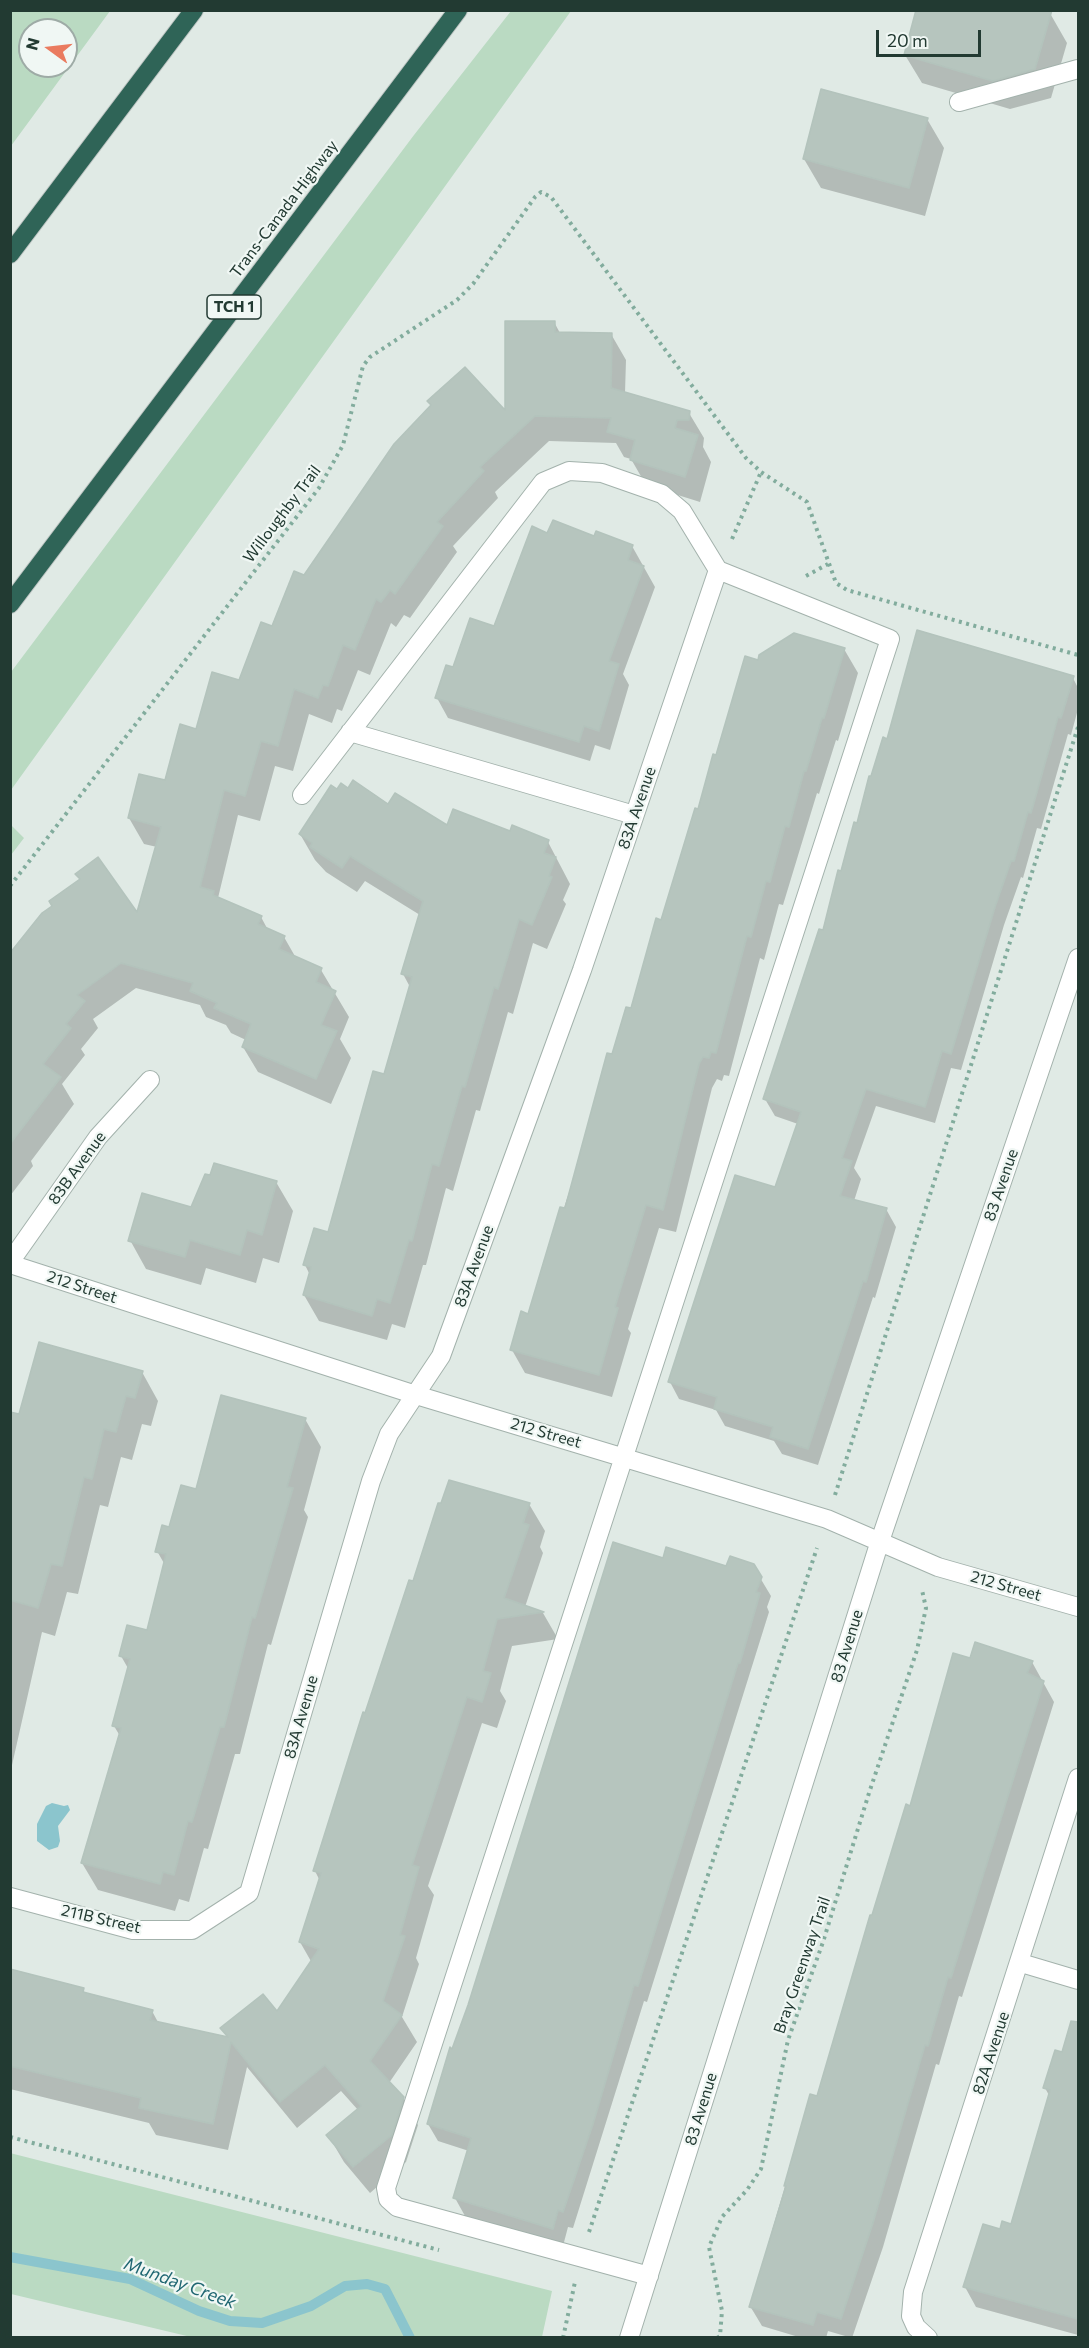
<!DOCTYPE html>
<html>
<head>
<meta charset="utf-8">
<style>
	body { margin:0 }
	#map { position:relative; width:1089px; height:2348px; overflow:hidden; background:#e0eae5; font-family:Commissioner,sans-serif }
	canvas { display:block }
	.frame { position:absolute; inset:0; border:12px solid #223a32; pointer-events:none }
	.north { position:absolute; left:18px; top:18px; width:60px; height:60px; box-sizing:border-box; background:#f0f7f4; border:2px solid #9eaba6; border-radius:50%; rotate:285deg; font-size:16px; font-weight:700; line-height:24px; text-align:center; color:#223a32 }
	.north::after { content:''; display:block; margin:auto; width:21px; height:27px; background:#ea7b5f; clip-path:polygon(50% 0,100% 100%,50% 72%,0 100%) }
	.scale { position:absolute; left:876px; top:30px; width:105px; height:27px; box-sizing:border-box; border:3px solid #223a32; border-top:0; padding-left:8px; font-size:18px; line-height:21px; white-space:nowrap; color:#223a32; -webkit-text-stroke:4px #f0f7f4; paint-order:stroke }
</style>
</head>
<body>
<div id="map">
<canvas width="1089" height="2348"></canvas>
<div class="frame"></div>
<div class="north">N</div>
<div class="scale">20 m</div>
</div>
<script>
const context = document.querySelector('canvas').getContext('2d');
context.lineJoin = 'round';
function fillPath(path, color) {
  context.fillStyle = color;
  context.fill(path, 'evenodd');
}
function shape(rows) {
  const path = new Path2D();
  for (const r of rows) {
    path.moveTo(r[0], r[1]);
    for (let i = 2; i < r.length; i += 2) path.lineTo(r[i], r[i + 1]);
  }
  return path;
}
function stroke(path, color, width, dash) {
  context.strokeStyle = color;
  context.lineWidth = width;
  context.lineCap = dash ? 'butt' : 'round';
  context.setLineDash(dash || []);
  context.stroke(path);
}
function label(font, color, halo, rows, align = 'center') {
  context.font = font + ' Commissioner,sans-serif';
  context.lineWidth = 4.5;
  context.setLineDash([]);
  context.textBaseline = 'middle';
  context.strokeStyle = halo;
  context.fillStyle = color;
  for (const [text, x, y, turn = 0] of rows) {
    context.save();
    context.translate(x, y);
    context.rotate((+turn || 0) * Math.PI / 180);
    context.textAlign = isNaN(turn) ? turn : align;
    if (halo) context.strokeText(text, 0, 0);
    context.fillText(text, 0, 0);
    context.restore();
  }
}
fillPath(shape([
	[10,11,110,11,11,146,10,146],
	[30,30,66,30,66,66,30,66],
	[511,11,571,11,11,790,11,672,414,135],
	[11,825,24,838,11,855],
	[10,2153,552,2291,542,2337,191,2337,11,2294]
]), '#badac2');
fillPath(shape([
	[52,1803,64,1806,68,1805,70,1810,58,1826,60,1841,58,1847,49,1850,37,1841,37,1824,46,1806]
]), '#8bc5cd');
fillPath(shape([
	[1051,15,1067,43,1051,98,1010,109,922,83,905,55],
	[927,119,944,148,925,216,821,188,804,159],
	[554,322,560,333,611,334,626,360,625,393,689,413,704,438,703,447,711,462,700,502,646,485,631,459,624,457,616,443,549,441,495,492,498,498,453,546,457,552,410,618,404,615,396,627,391,623,370,675,358,670,342,711,337,709,332,723,309,714,293,771,275,766,260,821,238,815,218,898,261,917,268,930,284,937,296,958,321,970,349,1017,340,1039,351,1058,331,1104,258,1072,243,1047,246,1040,231,1033,226,1025,206,1017,200,1005,136,988,93,1019,98,1028,81,1049,85,1055,62,1084,74,1104,31,1161,33,1166,10,1196,10,956,81,880,77,874,138,915,157,847,144,844,129,818,166,782,197,731,240,682,304,577,506,414],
	[548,534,595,538,632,546,655,587,623,674,629,685,610,750,595,745,590,761,448,718,437,698,454,669,494,628],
	[844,649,858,673,838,741,836,740,819,794,817,793,783,905,779,904,764,960,760,958,729,1076,724,1075,722,1081,717,1079,712,1088,676,1232,659,1228,628,1329,631,1333,612,1397,525,1373,512,1350,529,1316,613,1056,662,922,717,756,759,662],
	[1073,678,1078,688,1078,709,1071,735,1068,734,1041,829,1037,828,1023,878,1021,877,1004,925,961,1070,951,1068,935,1123,876,1106,854,1168,861,1179,854,1201,886,1209,896,1227,875,1298,873,1297,818,1465,782,1454,774,1441,725,1426,716,1410,679,1399,670,1382,776,1188,798,1124,775,1116,765,1099,888,741],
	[338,791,447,827,511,833,548,842,570,884,563,900,566,904,547,949,533,943,513,1014,508,1012,480,1111,476,1110,453,1191,446,1188,426,1265,423,1265,405,1328,392,1324,387,1340,319,1321,304,1295,310,1275,305,1265,329,1234,385,1076,410,987,403,974,420,915,365,881,357,892,326,872,315,860,300,834],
	[276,1182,293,1211,279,1263,263,1258,256,1283,206,1268,201,1285,146,1269,130,1240,192,1209],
	[142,1372,158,1401,151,1426,142,1424,132,1460,121,1457,108,1507,100,1505,78,1594,67,1592,55,1636,42,1632,10,1774,10,1413,20,1415],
	[305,1419,321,1447,304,1510,308,1517,271,1645,268,1644,240,1754,235,1754,208,1849,204,1848,189,1902,179,1899,175,1911,98,1890,82,1863,120,1736,114,1726,129,1670,121,1656,148,1632,165,1565,157,1551,197,1491],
	[529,1504,545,1531,540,1547,543,1553,525,1607,543,1613,558,1639,512,1646,500,1691,506,1701,497,1728,482,1723,428,1886,434,1895,416,1958,419,1964,402,2017,417,2042,389,2083,403,2098,418,2125,406,2162,370,2193,344,2162,328,2135,358,2110,341,2091,297,2128,247,2067,228,2150,156,2135,149,2123,10,2089,10,1971,83,1990,86,1994,152,2011,159,2024,228,2039,222,2029,277,2014,312,1963,300,1942,320,1881,315,1871,366,1715,414,1582],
	[664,1560,727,1568,753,1566,771,1596,767,1607,769,1612,647,2002,644,2001,573,2228,568,2227,563,2246,465,2216,455,2198,469,2151,438,2141,428,2124,453,2051],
	[971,1660,1032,1662,1054,1702,962,1997,959,1996,939,2065,936,2064,883,2247,852,2338,828,2331,826,2338,802,2338,762,2326,750,2306,785,2186,818,2098,873,1917,911,1807],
	[1056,2052,1078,2059,1078,2335,976,2307,965,2287,1001,2231,1012,2226,1050,2097,1045,2088]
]), '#0003');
stroke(shape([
	[10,2257,130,2279,199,2311,230,2321,262,2323,311,2306,345,2286,367,2284,385,2289,410,2338]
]), '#8bc5cd', 10);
const building = shape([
	[916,10,1052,10,1035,69,993,81,904,55,916,10],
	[821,89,928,118,909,188,803,159,821,89],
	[505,321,555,321,555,332,612,333,611,388,690,411,689,420,677,420,675,428,698,435,685,477,630,460,635,440,607,432,611,418,535,416,480,467,484,471,437,522,443,526,395,594,390,590,381,602,376,599,355,650,343,645,328,686,323,685,318,698,294,689,278,746,261,741,245,796,224,790,200,887,214,891,213,895,262,916,258,924,285,936,279,949,322,968,316,982,336,991,321,1025,337,1031,316,1079,242,1047,251,1024,214,1008,217,1003,190,991,193,983,121,963,77,995,85,1001,66,1024,71,1028,43,1064,61,1077,10,1144,10,953,42,913,52,906,49,901,80,879,75,874,98,857,137,912,161,827,128,818,139,774,165,780,180,724,196,729,212,672,239,680,261,622,272,626,294,571,304,575,394,444,431,405,427,401,465,367,505,410,505,321],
	[553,520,594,536,596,531,633,545,628,560,644,566,609,661,619,664,599,731,584,726,579,742,435,698,446,665,453,667,470,618,494,626,532,526,547,533,553,520],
	[917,630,1074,676,1061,718,1058,717,1031,813,1028,812,1014,861,1011,861,995,907,951,1054,942,1051,925,1107,866,1089,842,1158,852,1161,840,1196,887,1208,866,1282,863,1281,808,1449,770,1437,773,1427,714,1409,717,1397,668,1382,735,1175,775,1187,801,1112,763,1099,819,929,823,930,838,870,841,871,854,822,857,823,869,776,871,776,883,737,887,739,917,630],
	[794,633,845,648,824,718,822,718,806,771,804,771,789,827,785,826,770,882,766,881,751,937,747,936,716,1053,711,1052,709,1058,703,1057,699,1064,663,1210,646,1205,615,1307,618,1308,599,1375,510,1350,521,1311,528,1314,560,1207,565,1208,607,1053,612,1054,626,1007,631,1008,656,918,661,920,695,808,698,809,713,754,716,755,745,656,758,660,759,655,794,633],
	[353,780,388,804,395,793,447,825,453,809,510,831,512,825,549,840,544,853,556,857,549,876,552,877,532,925,519,919,498,989,494,987,465,1087,462,1086,439,1166,432,1164,412,1241,409,1240,390,1303,377,1299,372,1316,303,1295,311,1267,303,1265,314,1228,328,1232,373,1071,384,1074,412,977,401,974,423,901,350,856,342,868,310,847,312,843,299,834,331,785,337,789,341,783,348,788,353,780],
	[214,1163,277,1181,262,1235,247,1230,240,1255,190,1240,185,1257,128,1241,142,1193,191,1207,205,1174,210,1175,214,1163],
	[39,1342,143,1371,135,1398,126,1396,116,1432,104,1429,92,1479,84,1477,62,1566,51,1564,38,1608,10,1600,10,1412,19,1414,39,1342],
	[221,1395,306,1418,287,1487,293,1488,255,1618,252,1617,224,1727,220,1727,192,1822,188,1821,174,1875,163,1872,160,1884,81,1863,121,1728,112,1726,130,1659,119,1656,127,1625,147,1630,166,1554,155,1552,162,1525,169,1527,181,1485,196,1489,221,1395],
	[449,1480,530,1503,523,1523,529,1525,504,1598,544,1612,497,1619,483,1671,491,1673,482,1702,467,1697,412,1865,419,1867,400,1935,405,1936,383,2001,402,2015,370,2061,404,2097,392,2135,353,2167,326,2135,361,2106,325,2065,280,2102,231,2042,213,2124,139,2108,141,2098,10,2066,10,1969,84,1988,83,1992,153,2010,150,2020,228,2037,220,2028,263,1994,277,2011,319,1949,299,1942,321,1873,313,1871,363,1712,365,1713,409,1580,413,1581,438,1503,441,1503,449,1480],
	[613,1542,663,1558,666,1547,726,1566,730,1556,754,1564,762,1577,756,1592,760,1593,740,1663,738,1663,638,1986,634,1985,593,2124,563,2212,558,2210,553,2229,453,2198,471,2138,427,2124,450,2047,452,2049,468,2005,613,1542],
	[975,1642,1033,1661,1027,1673,1044,1681,951,1978,948,1977,928,2046,925,2045,872,2226,841,2319,817,2312,813,2325,749,2307,786,2186,784,2186,810,2094,817,2096,870,1915,872,1915,906,1804,910,1806,953,1653,970,1658,975,1642],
	[1071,2021,1078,2022,1078,2319,963,2287,983,2224,1000,2229,1002,2221,1011,2224,1050,2090,1043,2088,1055,2050,1062,2052,1071,2021]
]);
fillPath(building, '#b6c5be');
stroke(building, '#b3c3bc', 1.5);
const minor = shape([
	[959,102,1078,69],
	[350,732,634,815],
	[302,795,543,482,569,471,602,473,662,494,682,511,718,570,890,639,386,2188,388,2199,397,2207,649,2276],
	[10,1262,98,1137,150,1080],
	[10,1264,416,1395,827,1519,938,1567,1078,1607],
	[10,1897,133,1930,192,1930,249,1893,371,1481,389,1434,441,1356,582,970,718,570],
	[1021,1963,1078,1980],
	[629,2338,879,1544,1078,958],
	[928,2338,916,2327,911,2316,913,2292,1078,1778]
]);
const highway = shape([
	[10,254,194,10],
	[10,604,458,10]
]);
stroke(minor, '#a3b2ac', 20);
stroke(highway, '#bdc4c2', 20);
stroke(shape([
	[732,539,761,472],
	[806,576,828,564],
	[10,886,319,488,343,445,363,366,370,357,457,300,473,284,535,197,541,192,551,197,746,458,761,472,807,502,836,583,847,590,1078,655],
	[835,1495,1078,727],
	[10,2137,439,2250],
	[589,2232,817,1548],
	[563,2338,575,2282],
	[717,2338,720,2336,722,2311,709,2247,722,2217,747,2190,761,2169,788,2040,823,1942,869,1793,917,1650,926,1608,922,1590]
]), '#82ac9d', 4, [3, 4.5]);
stroke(minor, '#fff', 18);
stroke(highway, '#2f6457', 18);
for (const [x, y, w] of [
	[234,307,54]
]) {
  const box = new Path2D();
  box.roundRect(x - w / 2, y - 12, w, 24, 4.5);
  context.fillStyle = '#f0f7f4';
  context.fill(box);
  stroke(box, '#223a32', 1.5);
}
label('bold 15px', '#223a32', null, [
	["TCH 1",234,307]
]);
label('16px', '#223a32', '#f0f7f4', [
	["Trans-Canada Highway",284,209,-53],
	["Willoughby Trail",282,514,-53],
	["83A Avenue",637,808,-71],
	["83B Avenue",77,1168,-54],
	["83 Avenue",1001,1185,-71],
	["83A Avenue",474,1266,-70],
	["212 Street",82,1287,18],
	["212 Street",546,1433,16],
	["212 Street",1006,1586,16],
	["83 Avenue",847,1646,-73],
	["83A Avenue",301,1717,-74],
	["211B Street",101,1919,13],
	["Bray Greenway Trail",802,1965,-71],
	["82A Avenue",991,2053,-72],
	["83 Avenue",701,2109,-73]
]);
label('italic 18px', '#206772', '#f0f7f4', [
	["Munday Creek",180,2283,20]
]);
</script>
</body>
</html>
